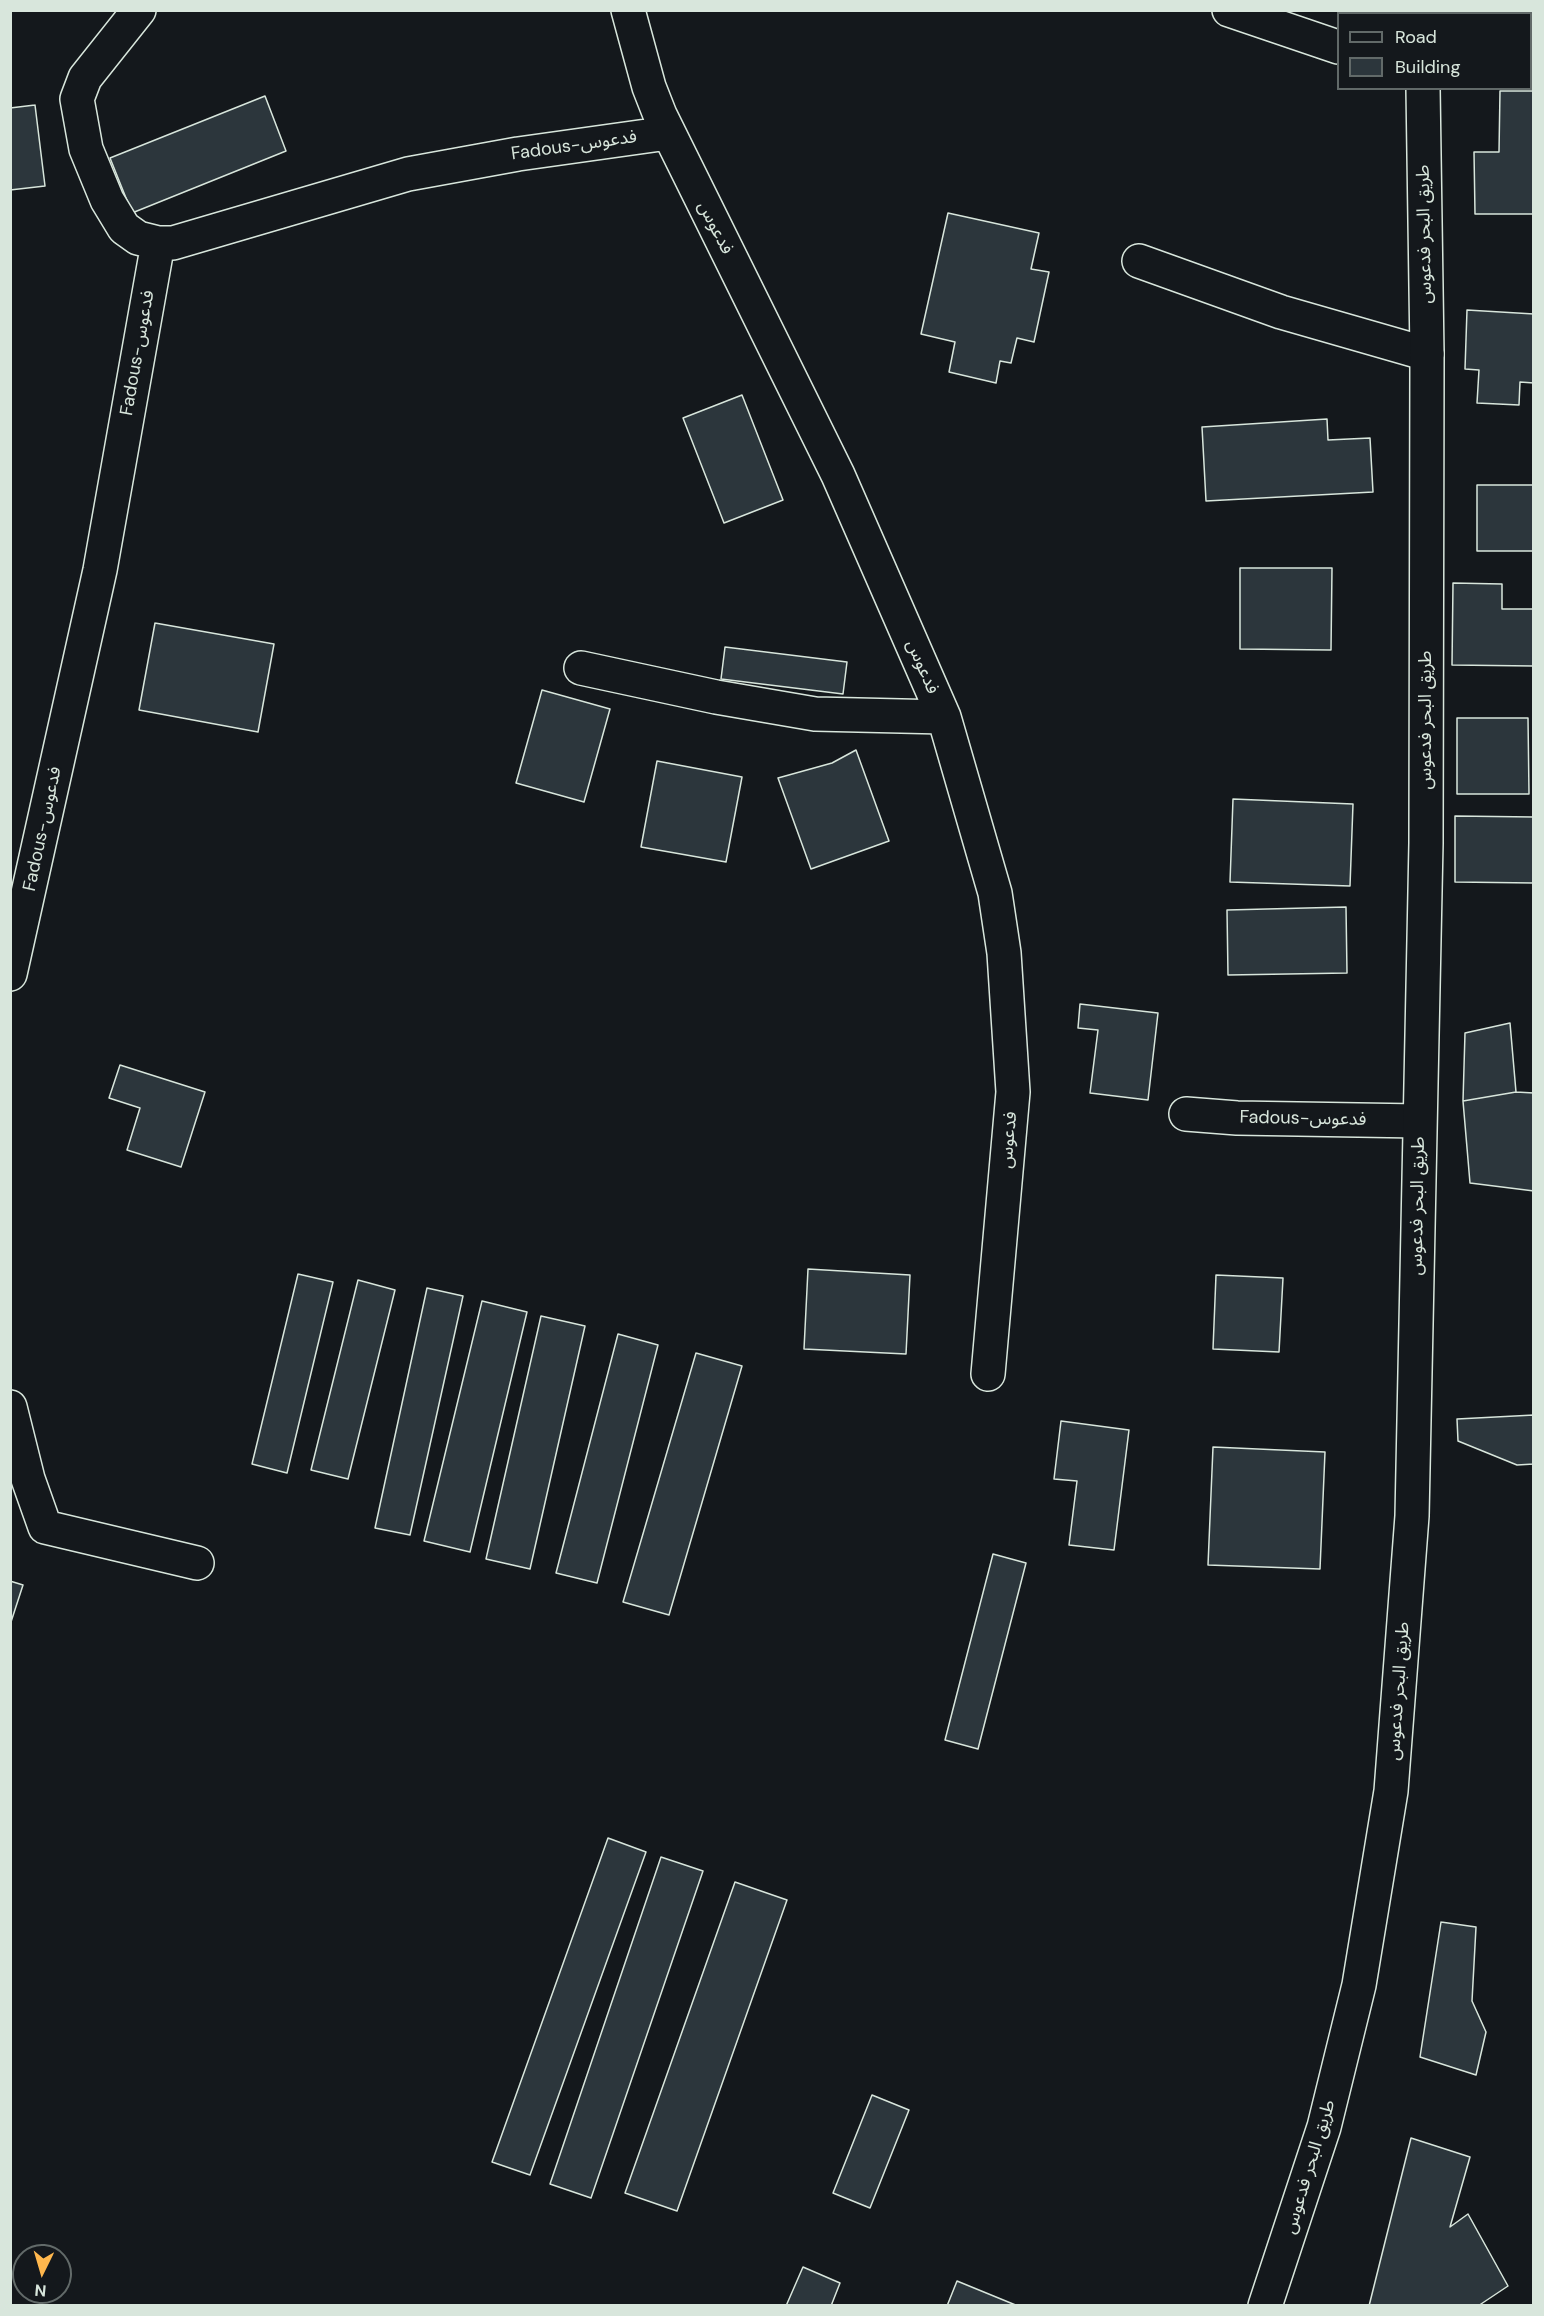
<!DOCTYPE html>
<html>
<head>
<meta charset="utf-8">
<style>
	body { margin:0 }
	#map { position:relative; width:1544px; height:2316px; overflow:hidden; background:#14181c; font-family:"DM Sans",sans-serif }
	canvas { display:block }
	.frame { position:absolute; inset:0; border:12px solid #d8e6dc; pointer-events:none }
	.legend { position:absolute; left:1337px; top:12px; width:195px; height:78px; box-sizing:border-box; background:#14181c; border:2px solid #626a69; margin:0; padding:8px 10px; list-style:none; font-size:18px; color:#d8e6dc }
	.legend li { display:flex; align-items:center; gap:12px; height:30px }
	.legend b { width:30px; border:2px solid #626a69 }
	.north { position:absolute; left:12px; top:2244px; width:60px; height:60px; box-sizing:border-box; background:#14181c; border:2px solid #626a69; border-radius:50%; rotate:185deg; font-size:16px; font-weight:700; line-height:24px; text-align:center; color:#d8e6dc }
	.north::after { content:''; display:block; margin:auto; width:21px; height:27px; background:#ffb74d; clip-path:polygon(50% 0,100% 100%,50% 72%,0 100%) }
</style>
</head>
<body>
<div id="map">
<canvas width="1544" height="2316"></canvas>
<div class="frame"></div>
<ul class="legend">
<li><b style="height:8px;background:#14181c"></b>Road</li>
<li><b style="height:16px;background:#2c363c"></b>Building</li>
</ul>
<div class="north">N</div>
</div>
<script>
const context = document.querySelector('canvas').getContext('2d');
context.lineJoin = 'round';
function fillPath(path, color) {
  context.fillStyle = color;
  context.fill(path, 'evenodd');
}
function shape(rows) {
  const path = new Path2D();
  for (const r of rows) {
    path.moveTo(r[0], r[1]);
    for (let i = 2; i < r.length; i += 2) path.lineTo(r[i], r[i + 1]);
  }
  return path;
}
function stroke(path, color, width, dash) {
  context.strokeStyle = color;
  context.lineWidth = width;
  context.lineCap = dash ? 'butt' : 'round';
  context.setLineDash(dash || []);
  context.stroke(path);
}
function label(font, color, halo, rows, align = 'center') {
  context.font = font + ' "DM Sans","Noto Sans Arabic",sans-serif';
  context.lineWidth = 4.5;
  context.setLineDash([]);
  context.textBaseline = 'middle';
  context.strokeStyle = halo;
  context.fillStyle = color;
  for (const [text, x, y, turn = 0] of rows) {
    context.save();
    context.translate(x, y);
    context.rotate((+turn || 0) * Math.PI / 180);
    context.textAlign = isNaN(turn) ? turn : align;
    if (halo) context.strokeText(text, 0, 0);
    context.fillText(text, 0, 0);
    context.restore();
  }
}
const building = shape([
	[1498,10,1534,10,1534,58,1530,58,1530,14,1498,14,1498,10],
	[1500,91,1534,91,1534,214,1475,214,1474,152,1499,152,1500,91],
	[265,96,286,151,132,213,110,158,265,96],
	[35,105,45,186,10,190,10,108,35,105],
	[948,213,1039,233,1031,269,1049,272,1034,342,1017,338,1011,363,1000,361,996,383,949,372,955,342,921,334,948,213],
	[1467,310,1534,314,1534,383,1520,382,1519,405,1477,403,1479,370,1465,369,1467,310],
	[742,395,783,500,724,523,683,418,742,395],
	[1327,419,1328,440,1370,438,1373,492,1206,501,1202,427,1327,419],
	[1477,485,1534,485,1534,551,1477,551,1477,485],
	[1240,568,1332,568,1331,650,1240,649,1240,568],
	[1453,583,1502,584,1502,609,1534,609,1534,666,1452,665,1453,583],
	[155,623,274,644,258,732,139,710,155,623],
	[725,647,847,662,843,694,721,679,725,647],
	[542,690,610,709,584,802,516,783,542,690],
	[1457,718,1528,718,1529,794,1457,794,1457,718],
	[856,750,889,841,811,869,778,778,832,763,856,750],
	[657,761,742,777,726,862,641,847,657,761],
	[1233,799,1353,804,1350,886,1230,882,1233,799],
	[1455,816,1534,817,1534,883,1455,882,1455,816],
	[1346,907,1347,973,1228,975,1227,910,1346,907],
	[1080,1004,1158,1013,1148,1100,1090,1093,1098,1030,1078,1028,1080,1004],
	[1510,1023,1516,1092,1463,1101,1465,1033,1510,1023],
	[120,1065,205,1092,181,1167,127,1150,140,1108,109,1098,120,1065],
	[1516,1092,1534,1093,1534,1191,1470,1183,1463,1101,1516,1092],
	[808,1269,910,1275,906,1354,804,1349,808,1269],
	[298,1274,333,1282,287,1473,252,1464,298,1274],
	[1216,1275,1283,1278,1279,1352,1213,1349,1216,1275],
	[358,1280,395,1290,348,1479,311,1470,358,1280],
	[427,1288,463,1296,410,1535,375,1528,427,1288],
	[482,1301,527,1312,470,1552,424,1541,482,1301],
	[541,1316,585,1326,530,1569,486,1559,541,1316],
	[618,1334,658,1345,597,1583,556,1573,618,1334],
	[696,1353,742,1366,669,1615,623,1602,696,1353],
	[1534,1415,1534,1464,1517,1465,1458,1441,1457,1419,1534,1415],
	[1061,1421,1129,1430,1114,1550,1069,1545,1077,1481,1054,1479,1061,1421],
	[1213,1447,1325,1452,1320,1569,1208,1565,1213,1447],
	[993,1554,1026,1563,978,1749,945,1740,993,1554],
	[10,1581,23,1585,10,1625,10,1581],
	[608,1838,646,1852,530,2175,492,2162,608,1838],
	[661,1857,703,1871,591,2198,550,2184,661,1857],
	[735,1882,787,1900,677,2211,625,2193,735,1882],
	[1441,1922,1476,1927,1472,2001,1486,2032,1476,2075,1420,2057,1441,1922],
	[872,2095,909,2110,870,2208,833,2193,872,2095],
	[1411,2138,1470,2157,1450,2227,1468,2214,1508,2286,1478,2306,1369,2306,1411,2138],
	[803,2267,840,2283,831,2306,786,2306,803,2267],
	[957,2281,1018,2306,947,2306,957,2281]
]);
fillPath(building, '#2c363c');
stroke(building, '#d8e6dc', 1.5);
const minor = shape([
	[139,10,85,78,77,99,86,149,107,200,124,228,138,238,158,243,173,243,408,174,518,154,668,133],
	[628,10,649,87,660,115,838,475,944,717,995,893,1004,953,1013,1092,988,1374],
	[1229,10,1338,47],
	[1139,261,1281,312,1427,354],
	[581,668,716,697,815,714,944,717],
	[10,974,100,570,158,243],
	[1186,1114,1237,1118,1419,1121],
	[10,1407,28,1479,45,1527,197,1563]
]);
const major = shape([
	[1422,10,1422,14],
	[1265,2306,1324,2127,1359,1985,1391,1791,1412,1516,1426,843,1427,354,1423,88]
]);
stroke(minor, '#d8e6dc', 36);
stroke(major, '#d8e6dc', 36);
stroke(minor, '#14181c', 33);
stroke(major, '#14181c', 33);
label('18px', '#d8e6dc', '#14181c', [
	["Fadous-فدعوس",574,146,-8],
	["فدعوس",715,228,63],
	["طريق البحر فدعوس",1425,234,-91],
	["Fadous-فدعوس",138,353,-80],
	["فدعوس",922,667,67],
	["طريق البحر فدعوس",1426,720,-90],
	["Fadous-فدعوس",43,829,-78],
	["Fadous-فدعوس",1303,1119,1],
	["فدعوس",1009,1140,-85],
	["طريق البحر فدعوس",1418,1206,-89],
	["طريق البحر فدعوس",1399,1691,-86],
	["طريق البحر فدعوس",1310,2167,-73]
]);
</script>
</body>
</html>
